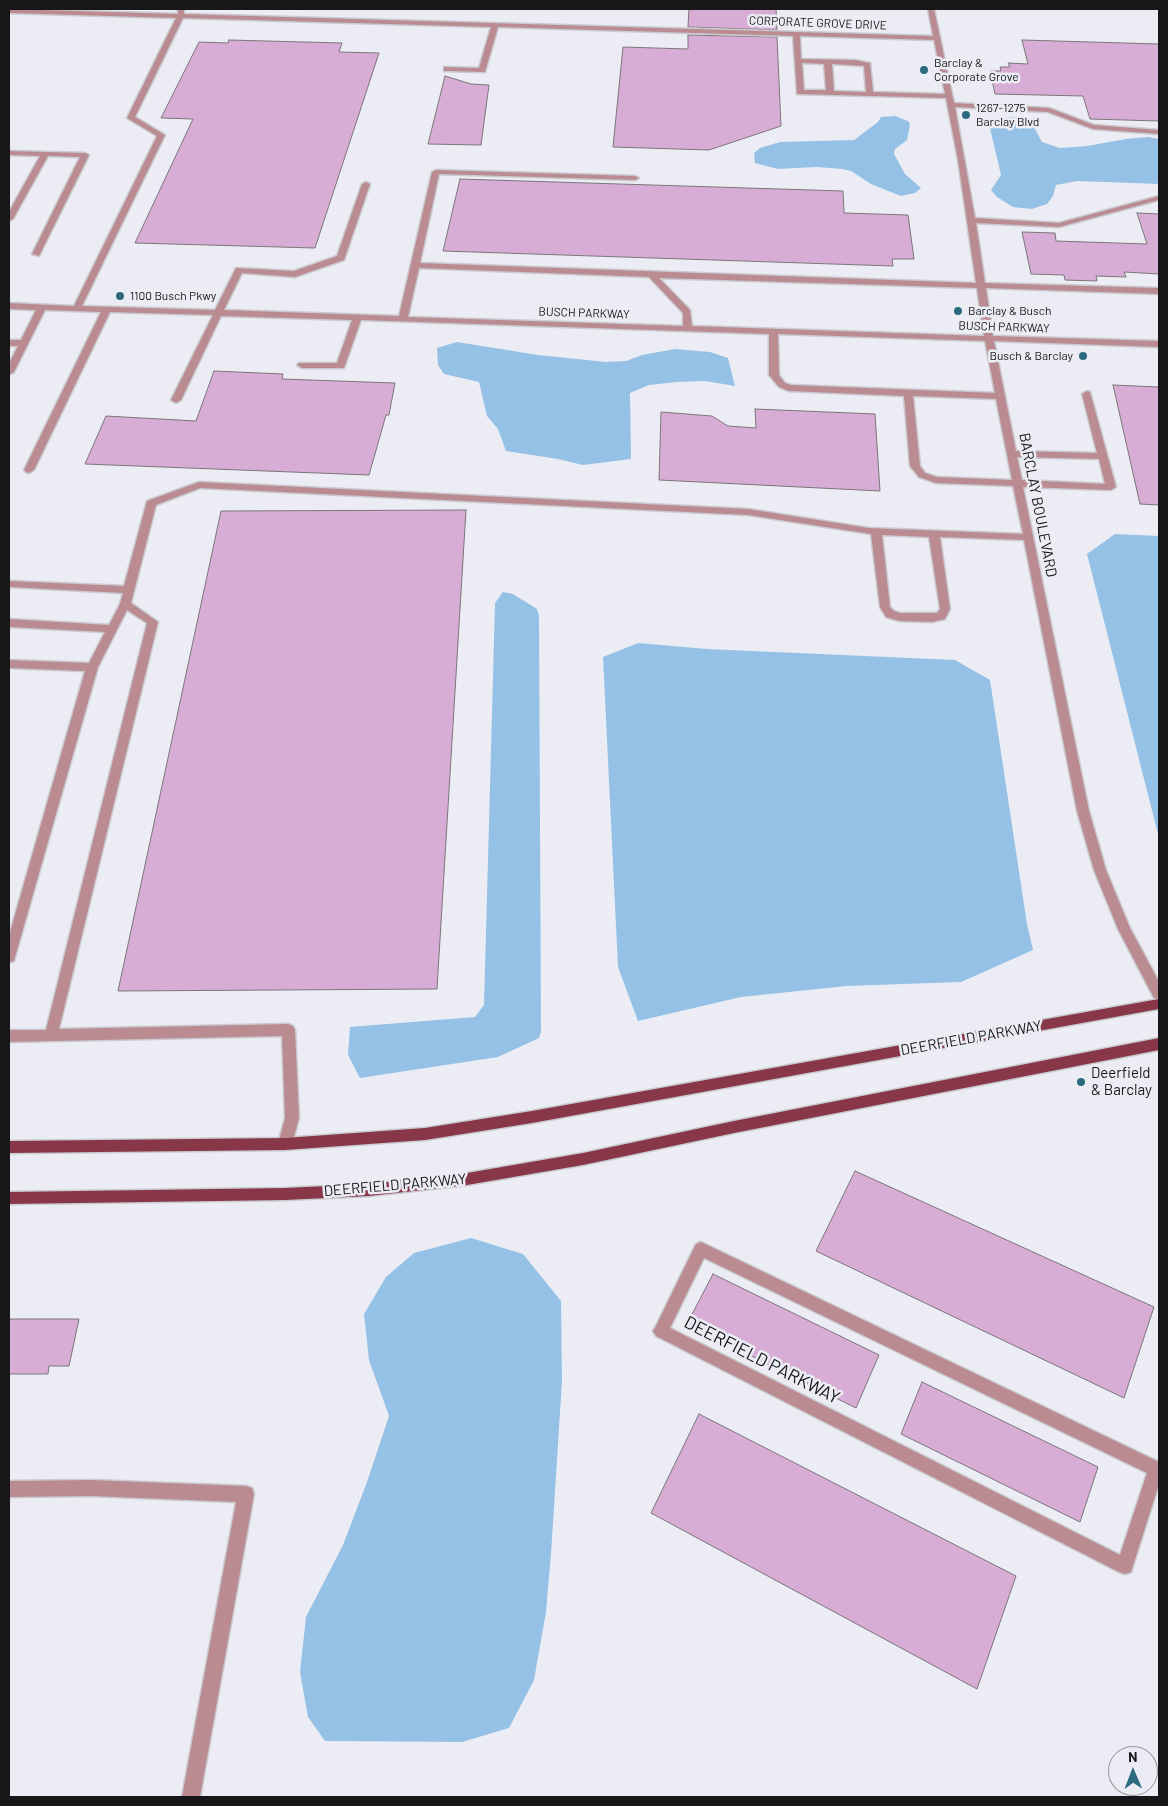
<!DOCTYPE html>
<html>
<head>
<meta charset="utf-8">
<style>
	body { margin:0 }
	#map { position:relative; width:1168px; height:1806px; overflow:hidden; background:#ecedf4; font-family:Barlow,sans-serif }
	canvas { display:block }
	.frame { position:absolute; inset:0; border:10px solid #17171a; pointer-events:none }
	.north { position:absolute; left:1108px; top:1746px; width:50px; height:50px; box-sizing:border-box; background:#ecedf4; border:1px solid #97979d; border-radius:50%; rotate:359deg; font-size:14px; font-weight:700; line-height:20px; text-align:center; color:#17171a }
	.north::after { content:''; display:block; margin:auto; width:18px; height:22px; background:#2b6a7f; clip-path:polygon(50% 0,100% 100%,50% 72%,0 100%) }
</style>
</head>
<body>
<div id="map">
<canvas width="1168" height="1806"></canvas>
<div class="frame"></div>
<div class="north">N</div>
</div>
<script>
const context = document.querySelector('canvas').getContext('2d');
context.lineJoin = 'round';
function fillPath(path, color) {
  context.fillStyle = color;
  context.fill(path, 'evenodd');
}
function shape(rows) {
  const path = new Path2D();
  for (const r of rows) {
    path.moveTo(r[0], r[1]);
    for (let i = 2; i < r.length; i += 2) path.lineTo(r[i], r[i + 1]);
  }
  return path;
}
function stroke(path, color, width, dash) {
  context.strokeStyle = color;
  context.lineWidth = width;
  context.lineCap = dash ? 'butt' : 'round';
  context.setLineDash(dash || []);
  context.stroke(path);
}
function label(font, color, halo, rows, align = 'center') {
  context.font = font + ' Barlow,sans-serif';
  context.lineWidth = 5;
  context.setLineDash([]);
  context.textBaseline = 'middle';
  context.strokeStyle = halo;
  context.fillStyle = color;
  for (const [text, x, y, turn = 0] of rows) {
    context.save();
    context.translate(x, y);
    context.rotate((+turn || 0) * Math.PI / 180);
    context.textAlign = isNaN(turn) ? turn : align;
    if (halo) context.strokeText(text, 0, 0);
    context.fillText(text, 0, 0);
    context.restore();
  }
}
fillPath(shape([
	[895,116,908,121,910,124,907,140,895,149,894,154,905,174,921,188,915,193,901,196,871,184,851,171,843,169,816,167,778,169,755,163,754,153,760,148,780,142,854,140,878,122,881,117],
	[1014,117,1033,125,1042,142,1060,148,1087,146,1126,139,1148,137,1159,139,1159,184,1077,181,1056,185,1053,196,1047,204,1032,209,1013,207,997,197,991,190,1001,175,989,124,994,119],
	[457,342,538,355,606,362,626,361,642,355,675,349,710,352,728,358,735,386,705,381,677,382,649,385,630,393,631,459,583,465,558,459,506,451,498,429,487,416,479,382,444,374,438,365,437,348],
	[1115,534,1159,536,1159,838,1087,554],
	[503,592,513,594,537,609,539,616,541,1032,539,1038,498,1057,360,1078,348,1055,350,1027,475,1017,484,1005,495,603],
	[638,643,707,649,955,660,990,680,1027,924,1033,950,961,982,846,986,741,997,638,1021,618,967,603,657],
	[471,1238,523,1254,561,1301,562,1381,551,1554,546,1612,534,1680,509,1728,462,1742,325,1741,308,1717,300,1672,306,1617,343,1545,367,1482,389,1416,369,1360,364,1314,386,1277,414,1253]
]), '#95c1e7');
const building = shape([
	[689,9,776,9,777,30,688,27,689,9],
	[688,35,777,37,781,126,709,150,613,147,623,47,688,49,688,35],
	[229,40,342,43,339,52,379,53,315,248,135,243,193,119,161,118,199,42,228,43,229,40],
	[1022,40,1159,44,1159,121,1090,119,1083,96,995,94,990,71,1001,71,1000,67,1010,67,1008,63,1028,64,1022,40],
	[445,76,471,84,489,85,481,145,428,144,445,76],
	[460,179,843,191,844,213,908,215,914,259,892,259,893,266,443,251,460,179],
	[1137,213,1159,214,1159,274,1124,272,1126,277,1096,276,1097,281,1065,280,1064,275,1031,274,1022,232,1055,233,1056,241,1147,244,1137,213],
	[214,371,283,374,282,379,395,383,389,415,386,415,369,475,85,464,106,416,196,421,214,371],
	[1113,385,1159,387,1159,505,1140,504,1113,385],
	[755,409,875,414,880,491,659,480,661,412,712,416,728,426,756,428,755,409],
	[466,510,437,989,118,991,221,511,466,510],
	[855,1171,1154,1307,1124,1398,816,1251,855,1171],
	[713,1274,879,1355,856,1408,687,1324,713,1274],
	[9,1319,79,1319,69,1366,49,1366,48,1374,9,1374,9,1319],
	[922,1382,1098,1467,1080,1522,901,1434,922,1382],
	[699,1414,1016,1576,977,1689,651,1513,699,1414]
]);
fillPath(building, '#d8add5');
stroke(building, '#7b757a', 1);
const minor = shape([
	[9,9,178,14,178,9,184,9,184,14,933,36,928,9,934,9,954,103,1049,108,1094,125,1159,130,1159,134,1093,129,1048,112,955,107,975,218,1059,223,1159,196,1159,200,1059,227,976,223,985,283,1159,288,1159,294,986,288,993,336,1159,341,1159,347,994,341,1016,451,1097,453,1082,394,1087,391,1090,392,1116,487,1111,490,1023,487,1089,811,1106,870,1130,928,1159,982,1159,999,1154,998,1118,929,1094,870,1077,811,1024,540,940,537,950,609,945,619,941,620,932,622,899,621,886,617,880,607,871,534,748,515,200,488,156,505,131,603,158,622,59,1029,288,1024,293,1026,295,1030,299,1118,292,1144,290,1148,285,1150,280,1148,278,1144,285,1118,282,1036,9,1042,9,1030,46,1030,147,623,127,610,98,667,15,957,14,961,9,962,9,936,85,671,9,668,9,660,89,663,105,632,9,627,9,619,109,625,120,604,123,593,9,587,9,581,124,586,147,501,199,482,748,509,869,528,1023,534,1013,486,936,483,919,477,910,466,904,396,789,391,779,387,769,375,769,334,361,320,344,368,302,368,297,365,299,363,337,363,352,320,221,316,181,400,176,403,171,400,213,315,110,312,34,470,29,473,26,472,24,470,101,312,45,310,14,372,9,375,9,364,18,346,9,346,9,340,21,340,36,310,9,309,9,303,74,306,157,136,127,118,176,18,9,13,9,9],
	[183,18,491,27,479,68,444,67,444,71,447,71,485,72,498,27,793,36,797,94,946,98,958,160,976,283,420,263,439,174,635,180,639,178,635,176,436,170,432,172,399,316,224,310,242,273,295,277,344,260,370,184,366,182,362,184,337,256,294,271,236,268,215,310,82,306,165,135,135,117,183,18],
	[800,36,934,40,945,94,873,92,870,63,855,60,801,59,800,36],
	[802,63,824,64,826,90,804,90,802,63],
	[832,64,864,66,866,92,834,91,832,64],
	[419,268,649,277,683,313,683,326,408,317,419,268],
	[659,278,977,288,984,336,692,326,690,310,659,278],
	[778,334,985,341,995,393,791,385,785,383,779,375,778,334],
	[913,396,996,399,1012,480,937,477,925,473,920,466,913,396],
	[1017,457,1099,459,1105,484,1022,480,1017,457],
	[882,535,929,537,940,609,937,613,900,613,894,611,890,607,882,535],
	[9,151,85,153,89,155,39,256,32,254,80,157,48,156,13,219,9,221,9,212,40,156,9,155,9,151],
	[701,1242,1159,1462,1159,1484,1131,1572,1125,1574,1119,1572,656,1336,653,1331,656,1326,696,1244,701,1242],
	[704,1258,1147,1473,1120,1555,670,1328,704,1258],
	[91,1480,246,1486,252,1488,254,1494,200,1797,182,1797,236,1502,91,1496,9,1497,9,1481,91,1480]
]);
const major = shape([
	[1159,999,1159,1009,532,1123,425,1140,285,1150,9,1153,9,1141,285,1138,425,1128,532,1111,1159,999],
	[1159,1038,1159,1050,734,1133,583,1165,467,1185,369,1196,285,1200,9,1204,9,1192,285,1188,369,1184,467,1173,583,1153,734,1121,1159,1038]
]);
stroke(minor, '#cacbd1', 3);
stroke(major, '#cacbd1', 3);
fillPath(minor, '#bb8b92');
fillPath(major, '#883748');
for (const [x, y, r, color] of [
	[924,70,5,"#2b6a7f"],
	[966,115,5,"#2b6a7f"],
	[120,296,5,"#2b6a7f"],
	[958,311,5,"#2b6a7f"],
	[1083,356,5,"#2b6a7f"],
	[1081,1082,5,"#2b6a7f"]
]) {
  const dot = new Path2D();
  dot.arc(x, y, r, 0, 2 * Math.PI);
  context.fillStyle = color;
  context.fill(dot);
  stroke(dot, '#ecedf4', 2);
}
label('12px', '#17171a', '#ecedf4', [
	["CORPORATE GROVE DRIVE",818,23,2],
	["BUSCH PARKWAY",584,313,2],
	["BUSCH PARKWAY",1004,327,2]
]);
label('12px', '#17171a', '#ecedf4', [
	["Barclay &",934,63],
	["Corporate Grove",934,77],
	["1267-1275",976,108],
	["Barclay Blvd",976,122],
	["1100 Busch Pkwy",130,296],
	["Barclay & Busch",968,311],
	["Busch & Barclay",1073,356,"right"]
], 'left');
label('15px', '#17171a', '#ecedf4', [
	["BARCLAY BOULEVARD",1038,505,79],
	["DEERFIELD PARKWAY",971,1038,-10],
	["DEERFIELD PARKWAY",395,1185,-5]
]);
label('15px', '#17171a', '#ecedf4', [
	["Deerfield",1091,1073],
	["& Barclay",1091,1090]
], 'left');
label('18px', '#17171a', '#ecedf4', [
	["DEERFIELD PARKWAY",762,1360,27]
]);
</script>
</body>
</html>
